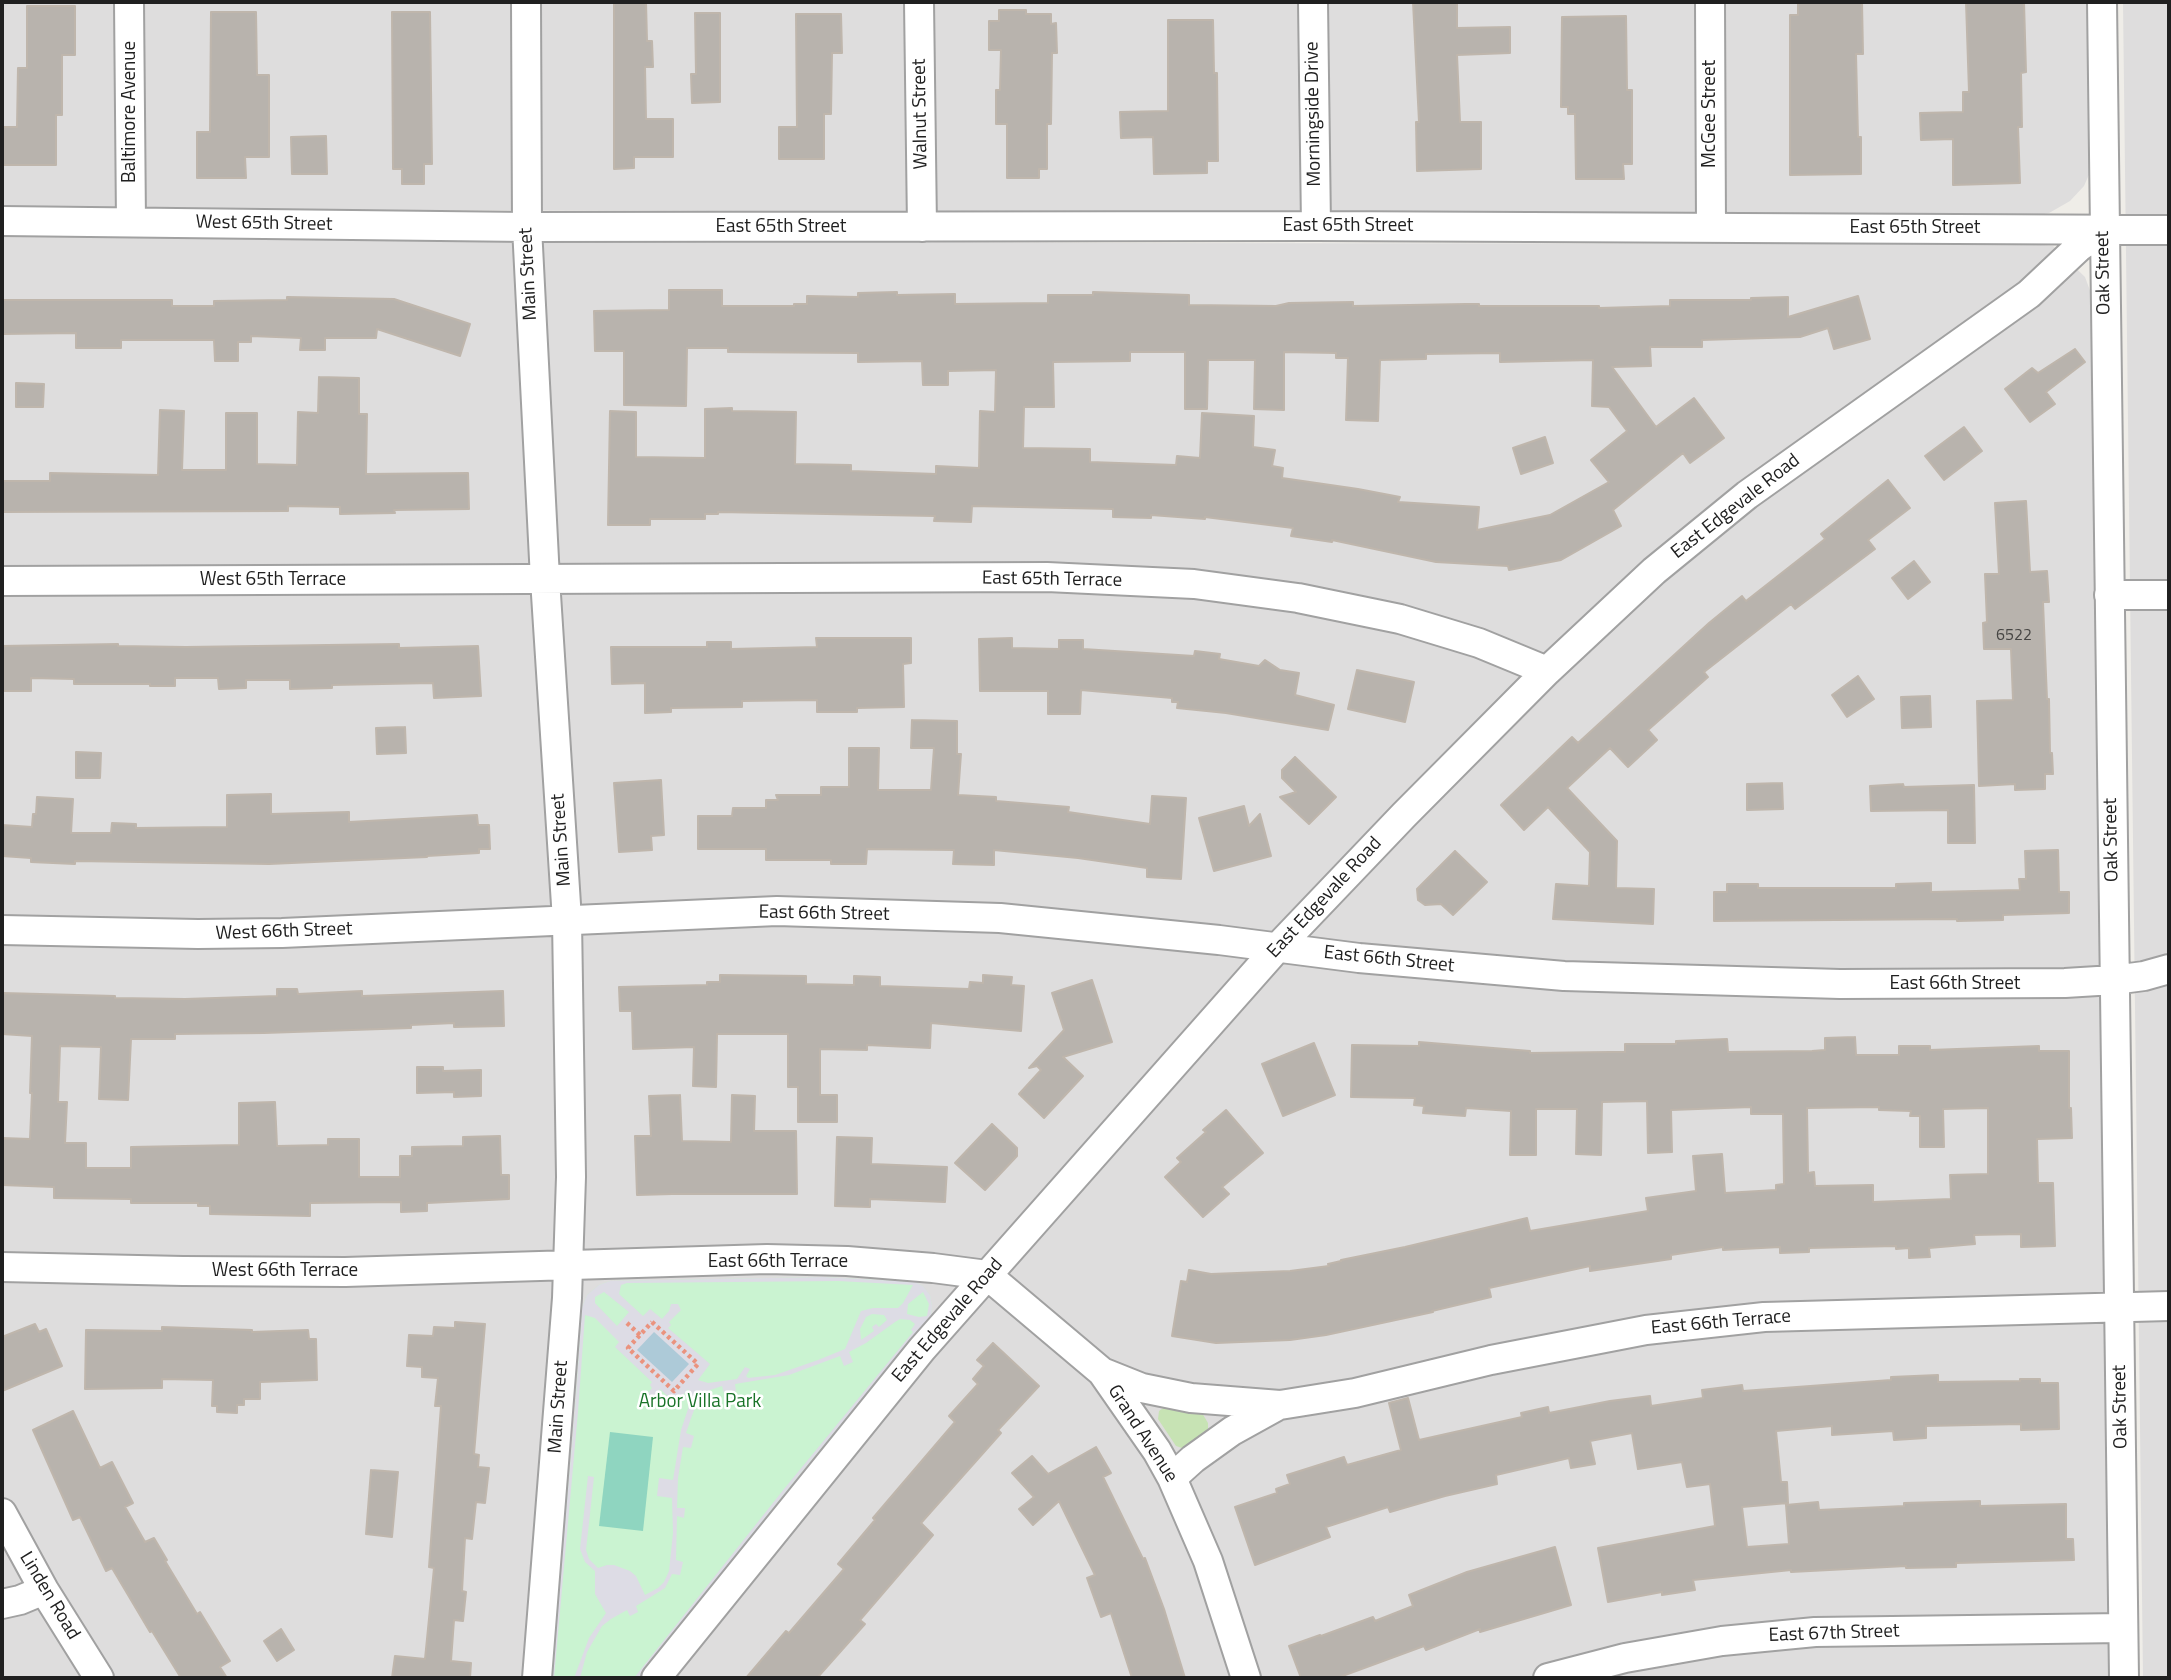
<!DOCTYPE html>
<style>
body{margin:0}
#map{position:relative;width:2171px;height:1680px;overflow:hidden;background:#efede8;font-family:"Titillium Web",sans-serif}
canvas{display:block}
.frame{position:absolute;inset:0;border:4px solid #202020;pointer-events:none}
</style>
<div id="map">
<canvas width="2171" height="1680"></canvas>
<div class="frame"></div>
</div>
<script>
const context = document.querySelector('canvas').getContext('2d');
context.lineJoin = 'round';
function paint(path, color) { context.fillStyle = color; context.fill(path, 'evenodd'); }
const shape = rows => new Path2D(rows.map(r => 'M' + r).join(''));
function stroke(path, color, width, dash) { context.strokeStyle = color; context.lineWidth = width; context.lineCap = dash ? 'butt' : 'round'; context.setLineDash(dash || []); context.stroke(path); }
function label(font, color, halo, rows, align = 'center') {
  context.font = font + ' "Titillium Web",sans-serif'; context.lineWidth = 5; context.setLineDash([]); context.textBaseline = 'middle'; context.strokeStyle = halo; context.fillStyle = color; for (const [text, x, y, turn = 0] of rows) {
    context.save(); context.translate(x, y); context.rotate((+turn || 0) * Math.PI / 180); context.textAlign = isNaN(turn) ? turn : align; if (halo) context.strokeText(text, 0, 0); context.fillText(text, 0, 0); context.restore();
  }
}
const residential = shape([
 [2,2,2092,2,2091,170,2084,186,2070,201,2049,213,2030,217,1471,213,2,209],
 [2123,2,2169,2,2169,1678,2143,1678],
 [102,236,1113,243,2031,244,2053,246,2085,277,2092,296,2111,1678,2,1678,2,237]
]);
const grass = shape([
 [1166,1406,1202,1413,1208,1423,1208,1431,1190,1446,1182,1448,1176,1446,1158,1419,1159,1411]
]);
const park = shape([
 [823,1277,915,1282,923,1286,930,1295,932,1306,931,1316,802,1471,638,1678,551,1678,575,1413,582,1308,587,1295,599,1285,610,1281]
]);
const pitch = shape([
 [610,1432,653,1437,643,1531,599,1526]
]);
const plaza = shape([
 [823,1277,915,1282,923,1286,930,1295,932,1306,931,1316,802,1471,638,1678,634,1678,784,1489,913,1332,911,1330,915,1324,910,1320,900,1319,895,1322,866,1343,849,1352,853,1362,844,1366,840,1356,789,1375,735,1384,736,1391,724,1393,722,1386,704,1392,697,1402,690,1421,686,1433,694,1436,691,1448,683,1447,678,1478,677,1508,685,1508,684,1518,677,1516,676,1560,683,1562,680,1575,672,1574,665,1588,636,1606,638,1612,630,1616,627,1610,611,1619,602,1626,587,1652,580,1678,574,1678,589,1638,606,1613,595,1594,595,1571,585,1562,580,1549,588,1476,594,1477,586,1550,589,1559,598,1568,607,1565,614,1565,630,1571,636,1576,645,1595,658,1588,664,1582,669,1571,673,1533,672,1498,657,1496,659,1478,673,1480,681,1430,692,1397,688,1389,676,1404,660,1389,649,1404,644,1405,641,1404,641,1397,647,1395,652,1388,650,1385,652,1382,615,1347,619,1342,595,1318,585,1315,578,1412,554,1678,551,1678,575,1413,582,1308,587,1295,599,1285,610,1281],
 [838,1281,913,1285,903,1303,898,1308,873,1308,861,1311,845,1349,818,1360,775,1375,748,1378,746,1376,750,1369,745,1367,737,1379,708,1383,698,1380,710,1364,668,1328,671,1325,669,1322,681,1310,678,1304,671,1304,669,1311,662,1319,650,1309,643,1316,619,1294,621,1285,627,1283],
 [604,1292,629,1312,617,1326,595,1303,595,1297],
 [923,1292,929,1304,927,1316,919,1317,907,1314,908,1304],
 [872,1314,884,1315,887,1320,879,1327,876,1324,872,1327,874,1331,861,1340,860,1329,866,1317]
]);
const water = shape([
 [654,1332,689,1364,672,1382,637,1350]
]);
const building = shape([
 [614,2,646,2,647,41,652,41,653,67,645,67,646,119,673,119,673,157,634,157,634,168,614,169,614,2],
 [1413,2,1457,2,1457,28,1510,27,1510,53,1457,55,1460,122,1481,122,1481,169,1417,171,1416,122,1419,122,1413,2],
 [1798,2,1862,2,1863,54,1856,54,1858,137,1861,137,1861,174,1790,175,1790,15,1798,15,1798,2],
 [1966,2,2024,2,2026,72,2021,73,2022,127,2018,127,2020,183,1953,185,1953,139,1921,140,1920,113,1963,112,1963,92,1969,92,1966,2],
 [27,6,75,6,75,55,62,55,62,115,56,115,56,165,2,165,2,127,17,127,18,68,27,68,27,6],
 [999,10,1026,10,1026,14,1051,14,1051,24,1056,23,1057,53,1052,53,1051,124,1047,124,1047,169,1039,169,1039,178,1007,178,1007,124,996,124,996,90,1000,90,1001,50,989,50,989,21,999,21,999,10],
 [211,12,256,12,257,75,269,75,269,157,245,157,246,178,197,178,197,132,210,132,211,12],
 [392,12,430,12,432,164,424,164,424,184,402,184,402,169,393,169,392,12],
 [695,13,720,13,720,102,692,103,691,74,696,74,695,13],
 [796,14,841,14,842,53,832,53,831,114,824,114,824,159,779,159,779,127,797,127,796,14],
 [1626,16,1627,90,1632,90,1632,164,1623,164,1624,179,1576,179,1575,114,1568,114,1568,107,1561,107,1562,17,1626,16],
 [1168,20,1213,20,1214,73,1217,73,1218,161,1207,161,1207,173,1154,174,1153,137,1121,138,1120,112,1168,111,1168,20],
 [326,136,327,174,292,174,291,137,326,136],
 [669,290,722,290,722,306,794,306,794,304,807,304,807,296,858,297,858,293,897,292,897,295,955,294,955,304,1048,303,1048,295,1093,295,1093,292,1189,295,1189,305,1276,306,1289,303,1353,302,1353,306,1466,304,1479,304,1479,306,1599,306,1599,308,1670,306,1670,300,1751,300,1751,298,1788,297,1788,317,1858,296,1870,339,1834,349,1828,328,1800,337,1702,340,1702,347,1650,347,1651,366,1612,367,1656,427,1694,398,1724,438,1690,463,1683,453,1613,510,1621,526,1561,560,1509,570,1508,566,1436,562,1332,540,1332,542,1291,536,1293,528,1205,517,1205,519,1151,515,1151,518,1113,517,1113,509,972,506,971,522,934,521,935,516,718,512,718,514,705,514,705,519,650,519,650,525,608,525,610,411,636,412,636,457,705,458,705,409,732,408,732,411,796,412,795,464,851,465,851,471,936,474,936,466,979,468,980,411,995,412,996,370,948,371,948,385,923,385,922,361,858,362,858,353,728,352,728,348,687,348,686,406,624,405,624,351,595,351,594,311,669,310,669,290],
 [1130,352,1185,352,1185,409,1207,409,1208,360,1255,360,1254,409,1284,410,1284,352,1336,353,1336,358,1348,358,1346,420,1378,421,1380,360,1426,359,1426,354,1500,353,1500,362,1593,360,1592,406,1609,407,1627,431,1591,460,1609,482,1550,515,1477,530,1479,507,1398,502,1400,497,1358,489,1282,478,1283,468,1272,466,1275,450,1253,447,1254,416,1202,413,1200,458,1177,456,1176,465,1090,462,1090,449,1023,448,1024,407,1054,407,1053,362,1130,361,1130,352],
 [287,297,394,299,470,324,460,356,377,329,376,338,325,338,325,350,300,350,301,338,251,336,251,342,238,342,238,361,215,361,214,340,121,340,121,348,76,348,76,333,3,334,2,300,172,300,172,306,214,306,214,301,287,300,287,297],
 [2075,349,2085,362,2046,392,2055,404,2030,422,2005,389,2032,368,2038,373,2075,349],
 [319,377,359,378,359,414,367,414,366,474,468,473,469,509,394,510,395,513,340,514,340,507,288,506,288,511,2,512,2,481,50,481,50,473,158,475,160,410,184,411,182,470,226,470,226,413,257,413,257,464,297,465,298,412,318,413,319,377],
 [16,383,44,384,43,407,16,407,16,383],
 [1964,427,1982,451,1944,480,1925,456,1964,427],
 [1545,437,1553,463,1521,474,1513,448,1545,437],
 [1888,480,1910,508,1868,540,1875,549,1795,609,1791,604,1704,672,1708,677,1648,730,1657,740,1628,767,1610,748,1567,788,1617,841,1616,888,1654,889,1653,924,1553,919,1556,884,1589,886,1590,852,1548,807,1524,830,1501,805,1572,737,1578,743,1709,623,1742,596,1746,601,1825,539,1821,534,1888,480],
 [2026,501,2030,572,2047,571,2049,602,2043,602,2047,699,2049,699,2050,753,2052,753,2053,774,2045,774,2045,789,2015,790,2015,784,1979,786,1977,701,2013,700,2011,649,1984,649,1983,623,1987,622,1985,574,1999,574,1995,503,2026,501],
 [1914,561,1930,582,1908,599,1892,578,1914,561],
 [816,638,911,638,911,663,903,664,904,707,857,708,857,712,817,712,817,700,742,701,742,707,671,708,671,712,645,713,645,683,612,684,611,647,707,647,707,642,731,642,731,649,817,647,816,638],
 [1012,638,1012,648,1059,649,1059,640,1083,640,1083,649,1194,656,1195,651,1220,654,1219,659,1259,666,1265,660,1280,670,1299,673,1295,695,1334,705,1328,730,1226,713,1177,708,1178,702,1172,702,1172,698,1081,690,1080,714,1048,714,1048,691,980,691,979,639,1012,638],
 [118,644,118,646,186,647,399,644,399,648,478,646,481,696,434,698,433,683,332,685,332,688,290,689,290,680,246,680,246,688,219,689,218,678,175,678,175,686,150,686,150,684,74,684,74,679,31,678,31,691,2,691,2,646,118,644],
 [1357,670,1414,682,1405,722,1348,709,1357,670],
 [1858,676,1874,699,1847,717,1832,695,1858,676],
 [1930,696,1931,727,1902,728,1901,697,1930,696],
 [912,720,957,721,957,754,961,754,958,795,996,797,996,801,1069,807,1068,812,1150,824,1152,796,1186,798,1181,879,1147,877,1147,868,1078,858,994,850,994,865,953,864,954,850,867,849,866,864,831,864,831,860,766,860,766,849,698,849,698,816,732,816,733,808,766,808,766,800,778,800,776,795,821,795,821,787,849,787,849,748,879,748,878,790,931,790,934,748,911,748,912,720],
 [405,727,406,753,377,754,376,728,405,727],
 [76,752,101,753,100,778,76,778,76,752],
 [1295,757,1336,797,1309,824,1280,797,1296,792,1282,778,1282,770,1295,757],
 [661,780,664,835,651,836,652,850,619,852,614,783,661,780],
 [1782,783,1783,809,1747,810,1747,784,1782,783],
 [1903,784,1904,787,1974,785,1975,843,1948,843,1948,810,1871,811,1870,786,1903,784],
 [271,794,271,814,349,812,349,822,477,815,478,825,489,825,490,849,479,849,479,853,427,856,427,857,269,864,75,861,75,864,31,862,31,858,2,856,2,825,32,827,33,814,36,814,37,797,73,799,71,833,111,833,112,823,136,824,136,828,227,827,227,795,271,794],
 [1244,806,1249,826,1260,814,1271,856,1214,871,1199,818,1244,806],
 [2058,850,2059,892,2069,892,2069,913,2003,915,2003,920,1957,921,1957,919,1714,921,1714,892,1727,892,1727,884,1758,884,1758,888,1896,888,1896,884,1931,883,1931,892,2020,890,2019,879,2026,879,2025,851,2058,850],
 [1455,851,1487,882,1453,915,1441,904,1425,905,1418,900,1417,889,1455,851],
 [720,975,806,976,806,984,854,985,854,976,880,977,880,986,969,989,970,982,983,983,983,975,1012,977,1011,985,1024,986,1021,1031,931,1023,930,1048,867,1045,867,1050,820,1049,820,1095,837,1095,837,1122,798,1122,798,1087,788,1087,788,1034,717,1034,716,1087,693,1086,694,1047,633,1049,632,1011,620,1011,619,987,707,985,707,982,720,982,720,975],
 [1092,980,1112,1042,1063,1057,1083,1076,1044,1118,1019,1094,1041,1070,1037,1066,1029,1068,1064,1030,1052,993,1092,980],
 [277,989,297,989,298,994,362,991,362,996,503,991,504,1026,454,1027,454,1023,411,1025,411,1028,264,1033,175,1034,175,1039,131,1039,128,1100,99,1099,101,1047,60,1046,58,1102,67,1102,65,1143,86,1143,86,1168,131,1168,131,1147,239,1145,239,1103,275,1102,277,1146,328,1145,328,1139,359,1139,359,1177,400,1177,400,1156,412,1156,412,1147,463,1146,463,1137,500,1136,501,1175,509,1175,509,1199,427,1203,427,1211,401,1212,401,1202,310,1203,310,1216,210,1214,210,1206,198,1206,198,1203,131,1203,131,1199,54,1198,54,1187,2,1185,2,1138,30,1139,32,1093,30,1093,32,1036,2,1034,3,993,115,996,115,998,185,999,277,996,277,989],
 [1855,1037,1856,1055,1899,1055,1899,1046,1930,1046,1930,1050,2039,1046,2039,1051,2069,1051,2069,1108,2071,1108,2072,1138,2037,1139,2038,1183,2053,1183,2055,1246,2021,1247,2021,1234,1974,1235,1975,1244,1929,1248,1930,1257,1909,1258,1909,1248,1896,1249,1896,1246,1809,1248,1809,1252,1780,1253,1780,1247,1723,1250,1723,1247,1671,1255,1671,1259,1590,1271,1590,1266,1489,1288,1491,1297,1432,1311,1433,1312,1326,1335,1290,1340,1216,1343,1172,1336,1181,1281,1187,1282,1189,1270,1211,1274,1290,1271,1329,1266,1328,1264,1341,1261,1341,1260,1405,1247,1527,1218,1530,1231,1648,1211,1646,1198,1696,1191,1693,1156,1722,1154,1725,1193,1776,1190,1776,1185,1784,1184,1783,1114,1751,1114,1751,1107,1671,1110,1672,1152,1648,1153,1647,1101,1602,1102,1601,1155,1576,1154,1577,1109,1536,1109,1536,1155,1510,1155,1511,1111,1466,1108,1465,1116,1423,1113,1424,1106,1414,1105,1415,1098,1351,1097,1352,1045,1419,1046,1419,1042,1530,1051,1530,1053,1610,1052,1625,1052,1625,1044,1676,1044,1676,1041,1727,1039,1728,1052,1812,1051,1825,1050,1825,1038,1855,1037],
 [1879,1107,1879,1110,1911,1111,1910,1116,1920,1116,1920,1147,1944,1147,1943,1109,1988,1108,1988,1174,1950,1175,1951,1199,1873,1202,1873,1185,1815,1186,1814,1172,1808,1173,1807,1108,1879,1107],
 [1314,1043,1335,1095,1283,1116,1262,1064,1314,1043],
 [417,1067,443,1067,443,1071,481,1070,481,1096,454,1097,454,1092,417,1093,417,1067],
 [680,1095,682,1141,731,1142,732,1095,755,1096,754,1131,796,1131,797,1194,672,1194,637,1195,635,1136,651,1136,649,1096,680,1095],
 [1226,1110,1263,1153,1222,1187,1229,1194,1203,1217,1165,1177,1181,1162,1177,1158,1206,1132,1203,1130,1226,1110],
 [992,1124,1017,1148,1017,1156,985,1190,955,1163,992,1124],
 [837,1137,872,1138,871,1164,947,1167,945,1202,870,1199,870,1207,835,1206,837,1137],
 [455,1322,485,1324,474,1454,479,1455,478,1467,489,1468,485,1503,476,1502,472,1539,465,1538,462,1591,466,1592,463,1621,454,1620,451,1661,471,1663,470,1678,392,1678,395,1656,425,1659,434,1568,429,1567,441,1406,435,1406,438,1378,422,1377,422,1367,407,1366,409,1335,433,1336,434,1327,455,1328,455,1322],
 [35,1324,39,1332,46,1329,62,1366,2,1391,2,1337,35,1324],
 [162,1327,252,1330,252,1332,308,1330,309,1339,316,1339,317,1380,260,1382,260,1399,244,1399,244,1405,237,1405,237,1413,217,1412,217,1406,212,1406,213,1380,162,1379,162,1388,85,1389,86,1330,162,1331,162,1327],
 [993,1343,1039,1386,998,1430,1001,1433,921,1523,933,1535,860,1620,865,1624,817,1678,746,1678,786,1631,789,1633,844,1569,838,1564,875,1520,873,1518,955,1422,949,1416,978,1384,973,1379,984,1366,977,1360,993,1343],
 [1938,1375,1938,1382,2020,1381,2020,1379,2040,1379,2040,1383,2058,1383,2059,1429,2021,1430,2021,1424,1926,1426,1926,1438,1894,1440,1893,1431,1832,1435,1832,1426,1776,1431,1781,1482,1787,1482,1788,1503,1742,1507,1747,1547,1789,1544,1786,1505,1818,1502,1819,1510,1904,1506,1904,1503,1980,1501,1980,1506,2066,1504,2066,1539,2073,1539,2074,1560,1956,1563,1956,1567,1906,1568,1906,1566,1791,1572,1791,1570,1693,1580,1695,1590,1662,1595,1662,1592,1608,1602,1598,1548,1715,1526,1710,1484,1687,1487,1682,1462,1638,1469,1632,1433,1590,1441,1595,1464,1571,1468,1569,1458,1496,1475,1497,1484,1445,1496,1390,1512,1388,1507,1326,1527,1330,1537,1255,1565,1235,1507,1277,1493,1276,1489,1290,1484,1287,1475,1344,1457,1347,1465,1401,1450,1389,1403,1408,1398,1419,1440,1522,1417,1521,1413,1548,1407,1549,1413,1610,1401,1650,1396,1651,1406,1703,1398,1702,1390,1742,1385,1743,1391,1891,1380,1891,1377,1938,1375],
 [73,1411,100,1468,112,1462,133,1503,125,1507,145,1542,154,1538,167,1560,165,1561,197,1614,200,1612,230,1661,220,1667,227,1678,181,1678,152,1631,150,1632,112,1568,106,1571,80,1517,73,1520,33,1430,73,1411],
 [1096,1447,1111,1473,1103,1477,1143,1559,1145,1558,1164,1609,1185,1678,1132,1678,1111,1613,1101,1617,1087,1578,1095,1575,1059,1501,1033,1525,1019,1509,1034,1497,1012,1473,1032,1456,1048,1474,1096,1447],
 [371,1470,398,1472,392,1537,366,1534,371,1470],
 [1555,1547,1571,1605,1480,1632,1480,1629,1426,1650,1424,1646,1337,1678,1301,1678,1289,1646,1320,1635,1321,1636,1373,1617,1375,1621,1413,1606,1409,1595,1467,1572,1555,1547],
 [281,1629,294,1650,277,1661,264,1641,281,1629]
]);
const path = shape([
 [652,1322,698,1364,674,1391,628,1348,652,1322],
 [627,1323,640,1335]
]);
const minor = shape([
 [129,2,131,222],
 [526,2,527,227,545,579,567,920,571,1177,567,1298,537,1678],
 [919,2,922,227],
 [1313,2,1316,226],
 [1710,2,1711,227],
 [2102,2,2124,1678],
 [2,221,527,227,1316,226,2169,230],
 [2,581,1047,577,1194,584,1298,598,1400,619,1479,643,1547,671],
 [2109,595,2169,595],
 [2,930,198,934,282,933,777,911,1000,918,1219,940,1359,958,1564,976,1840,984,2065,983,2114,980,2144,976,2169,969],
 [2,1267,183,1271,345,1272,767,1259,847,1261,933,1268,987,1275,1102,1372,1157,1451,1172,1478,1208,1561,1246,1678],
 [1102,1372,1142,1388,1191,1398,1280,1405,1355,1393,1491,1360,1646,1330,1764,1317,2169,1306],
 [1172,1478,1193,1459,1232,1431,1279,1405],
 [2,1513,44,1590,99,1678],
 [2,1604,20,1600,44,1590],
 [656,1678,922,1349,999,1262,1277,948,1404,815,1547,671,1654,571,1747,495,2029,294,2079,247,2103,230],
 [1548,1678,1625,1658,1722,1641,1815,1632,2123,1628]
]);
const numberNames = [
 ["6522",2014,636]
];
const streetNames = [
 ["Baltimore Avenue",130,112,-90],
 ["Walnut Street",921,114,-91],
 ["Morningside Drive",1314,114,-91],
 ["McGee Street",1710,114,-90],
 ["West 65th Street",264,224,1],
 ["East 65th Street",1348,226],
 ["East 65th Street",781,227],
 ["East 65th Street",1915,228],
 ["Oak Street",2104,273,-91],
 ["Main Street",529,274,-93],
 ["East Edgevale Road",1736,507,-38],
 ["West 65th Terrace",273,580],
 ["East 65th Terrace",1052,580,1],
 ["Main Street",562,840,-94],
 ["Oak Street",2112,840,-91],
 ["East Edgevale Road",1325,898,-47],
 ["East 66th Street",824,914,1],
 ["West 66th Street",284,932,-2],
 ["East 66th Street",1389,960,6],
 ["East 66th Street",1955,984],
 ["East 66th Terrace",778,1262],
 ["West 66th Terrace",285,1271],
 ["East Edgevale Road",948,1321,-49],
 ["East 66th Terrace",1721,1323,-5],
 ["Main Street",559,1407,-86],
 ["Oak Street",2121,1407,-91],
 ["Grand Avenue",1142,1434,57],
 ["Linden Road",49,1596,59],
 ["East 67th Street",1834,1634,-2]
];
const parkNames = [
 ["Arbor Villa Park",700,1402]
];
paint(residential, '#dedddd');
paint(grass, '#c7e3b4');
paint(park, '#caf3d1');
paint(pitch, '#8fd5c0');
paint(plaza, '#dddce5');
paint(water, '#adcad8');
paint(building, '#b8b3ad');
stroke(building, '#bfb6ac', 2);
stroke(minor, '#a1a1a1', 32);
stroke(path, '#ea937e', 4.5, [3.5, 3.5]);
stroke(minor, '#fff', 28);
label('16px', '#464543', null, numberNames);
label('19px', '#202020', '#fff', streetNames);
label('19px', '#197328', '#fff', parkNames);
</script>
